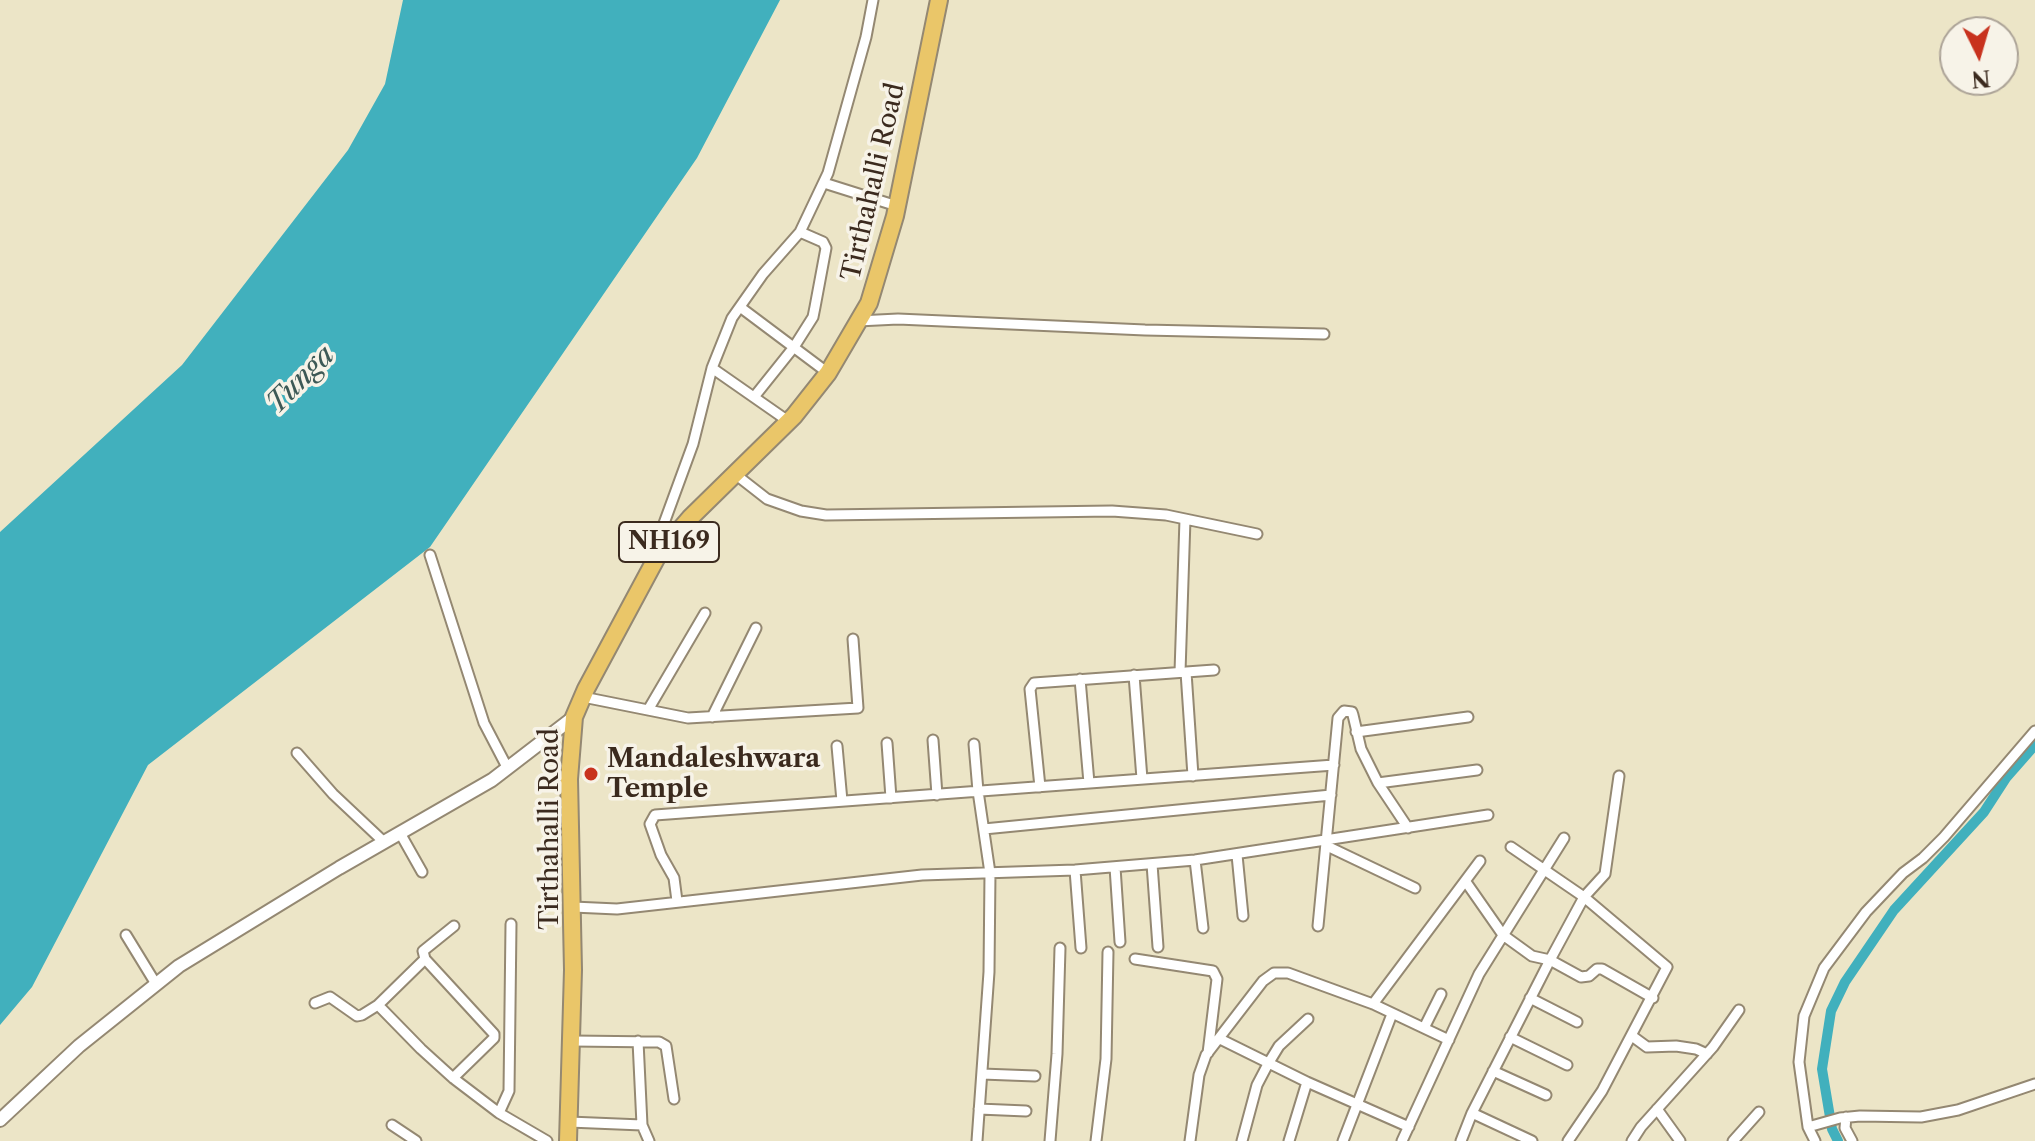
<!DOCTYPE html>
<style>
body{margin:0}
#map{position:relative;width:2035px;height:1141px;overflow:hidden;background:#ece5c7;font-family:"Libre Caslon Text",serif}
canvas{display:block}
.north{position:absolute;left:1939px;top:16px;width:80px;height:80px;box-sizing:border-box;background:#f7f3e8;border:2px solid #aca397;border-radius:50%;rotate:175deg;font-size:22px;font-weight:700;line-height:32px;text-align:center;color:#3b2a1e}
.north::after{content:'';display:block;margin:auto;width:28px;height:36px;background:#c8321e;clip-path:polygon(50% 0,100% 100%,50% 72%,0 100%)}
</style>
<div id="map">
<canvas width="2035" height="1141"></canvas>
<div class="north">N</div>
</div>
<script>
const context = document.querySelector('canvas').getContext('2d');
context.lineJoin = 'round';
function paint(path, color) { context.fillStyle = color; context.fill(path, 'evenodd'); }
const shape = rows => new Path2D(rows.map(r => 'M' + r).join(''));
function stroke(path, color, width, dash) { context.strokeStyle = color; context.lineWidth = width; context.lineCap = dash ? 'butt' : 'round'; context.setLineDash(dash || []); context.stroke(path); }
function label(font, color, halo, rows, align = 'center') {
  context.font = font + ' "Libre Caslon Text",serif'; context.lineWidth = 7; context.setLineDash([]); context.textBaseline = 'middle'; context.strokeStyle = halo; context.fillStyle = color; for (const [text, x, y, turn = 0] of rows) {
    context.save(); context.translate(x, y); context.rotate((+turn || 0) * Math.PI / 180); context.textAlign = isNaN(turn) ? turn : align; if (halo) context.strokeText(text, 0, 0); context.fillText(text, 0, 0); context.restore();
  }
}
const water = shape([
 [403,0,780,0,697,158,430,547,148,765,32,987,0,1025,0,532,182,365,348,150,385,84]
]);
const canal = shape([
 [1838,1141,1832,1129,1822,1069,1831,1011,1845,982,1894,910,1984,812,2006,778,2035,745]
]);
const minor = shape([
 [824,183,897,206],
 [740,307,828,373],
 [858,321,898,319,1145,330,1324,334],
 [712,368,788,421],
 [754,397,794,347,813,317,815,307,826,248,823,242,800,232],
 [735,474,767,499,801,511,826,515,1112,511,1166,515,1257,534],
 [659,549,663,526,693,444,712,368,732,318,763,274,800,232,828,173,866,37,873,0],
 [430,555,484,723,508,769],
 [1180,672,1185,519],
 [1186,672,1193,776],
 [1134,675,1142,779],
 [1080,679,1089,783],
 [583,697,688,718,858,708,853,639],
 [648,710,705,613],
 [712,717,756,628],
 [1356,732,1468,717],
 [933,740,937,795],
 [887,743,891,798],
 [974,744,978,791,990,873,989,972,977,1141],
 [837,746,842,801],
 [297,753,333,794,384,842],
 [1378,783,1477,770],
 [1040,787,1030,689,1034,683,1214,670],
 [984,829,1331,795],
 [400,833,422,872],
 [1327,846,1415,888],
 [1511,847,1584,897,1667,967,1602,1091,1568,1141],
 [1237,855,1243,916],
 [1195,860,1203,928],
 [1152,864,1158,947],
 [1115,867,1120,942],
 [1075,870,1081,948],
 [1466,882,1503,935,1532,956,1550,960,1581,977,1589,976,1597,969,1602,969,1653,998],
 [677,901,674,878,661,855,650,824,655,815,1334,765],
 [573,907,617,909,922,875,1075,870,1195,860,1488,815],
 [1318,926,1338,718,1344,711,1352,712,1353,715,1361,749,1378,783,1408,828],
 [126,935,156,984],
 [425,959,494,1034,494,1038,453,1078],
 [1135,959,1213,971,1217,979,1208,1053],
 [1530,998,1577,1022],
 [315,1003,330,997,357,1016,362,1015,378,1005,425,959,423,951,454,926],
 [1373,1004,1480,861],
 [378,1005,421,1049,453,1078,499,1113,547,1141],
 [1424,1028,1441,994],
 [1632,1036,1647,1047,1676,1046,1696,1049,1707,1054],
 [1510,1037,1567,1065],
 [1220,1039,1307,1082,1409,1127],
 [572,1041,659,1042,666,1046,674,1099],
 [638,1041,642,1125,649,1141],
 [1493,1071,1546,1095],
 [982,1074,1035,1076],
 [979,1109,1026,1111],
 [1657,1109,1680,1141],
 [499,1113,509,1091,511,924],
 [1472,1113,1532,1141],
 [1846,1117,1845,1128,1852,1141],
 [569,1122,642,1125],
 [392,1125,416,1141],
 [1808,1127,1840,1118,1860,1116,1921,1117,1958,1110,2035,1084],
 [1050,1141,1057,1054,1060,948],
 [1096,1141,1106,1059,1108,952],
 [1190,1141,1199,1075,1206,1055,1263,981,1274,973,1288,973,1373,1004,1449,1040],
 [1242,1141,1257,1085,1268,1064,1279,1046,1308,1019],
 [1289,1141,1307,1082],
 [1343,1141,1392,1014],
 [1402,1141,1479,974,1564,838],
 [1461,1141,1472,1113,1550,960,1584,897,1605,874,1619,776],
 [1632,1141,1641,1127,1713,1047,1739,1010],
 [1733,1141,1759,1112],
 [1815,1141,1808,1127,1799,1062,1804,1016,1824,968,1866,912,1903,873,1923,858,1944,837,2035,731]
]);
const tertiary = shape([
 [0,1120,79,1046,179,966,339,868,492,780,574,717]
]);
const trunk = shape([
 [568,1141,573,970,569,779,574,717,586,689,658,555,690,518,794,416,828,373,869,303,895,216,939,0]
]);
const markers = [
 [591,774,8,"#c8321e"]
];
const shields = [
 [669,542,100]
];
const shieldNames = [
 ["NH169",669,542]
];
const streetNames = [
 ["Tirthahalli Road",874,182,-77],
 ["Tirthahalli Road",550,829,-90]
];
const poiNames = [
 ["Mandaleshwara",607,759],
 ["Temple",607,789]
];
const waterNames = [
 ["Tunga",301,380,-45]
];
paint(water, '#41b0bd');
stroke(canal, '#41b0bd', 10);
stroke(minor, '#948872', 13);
stroke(tertiary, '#948872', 16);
stroke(trunk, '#948872', 20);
stroke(minor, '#fff', 9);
stroke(tertiary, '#fff', 12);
stroke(trunk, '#eac669', 16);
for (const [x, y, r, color] of markers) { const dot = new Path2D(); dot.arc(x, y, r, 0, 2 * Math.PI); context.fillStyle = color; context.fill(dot); stroke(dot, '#f7f3e8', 3); }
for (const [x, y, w] of shields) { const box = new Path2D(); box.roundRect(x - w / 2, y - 20, w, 40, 6); context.fillStyle = '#f7f3e8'; context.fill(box); stroke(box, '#3b2a1e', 2); }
label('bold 24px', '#3b2a1e', null, shieldNames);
label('26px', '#3b2a1e', '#f7f3e8', streetNames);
label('bold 26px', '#3b2a1e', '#f7f3e8', poiNames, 'left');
label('italic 28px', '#3d5956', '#f7f3e8', waterNames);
</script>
